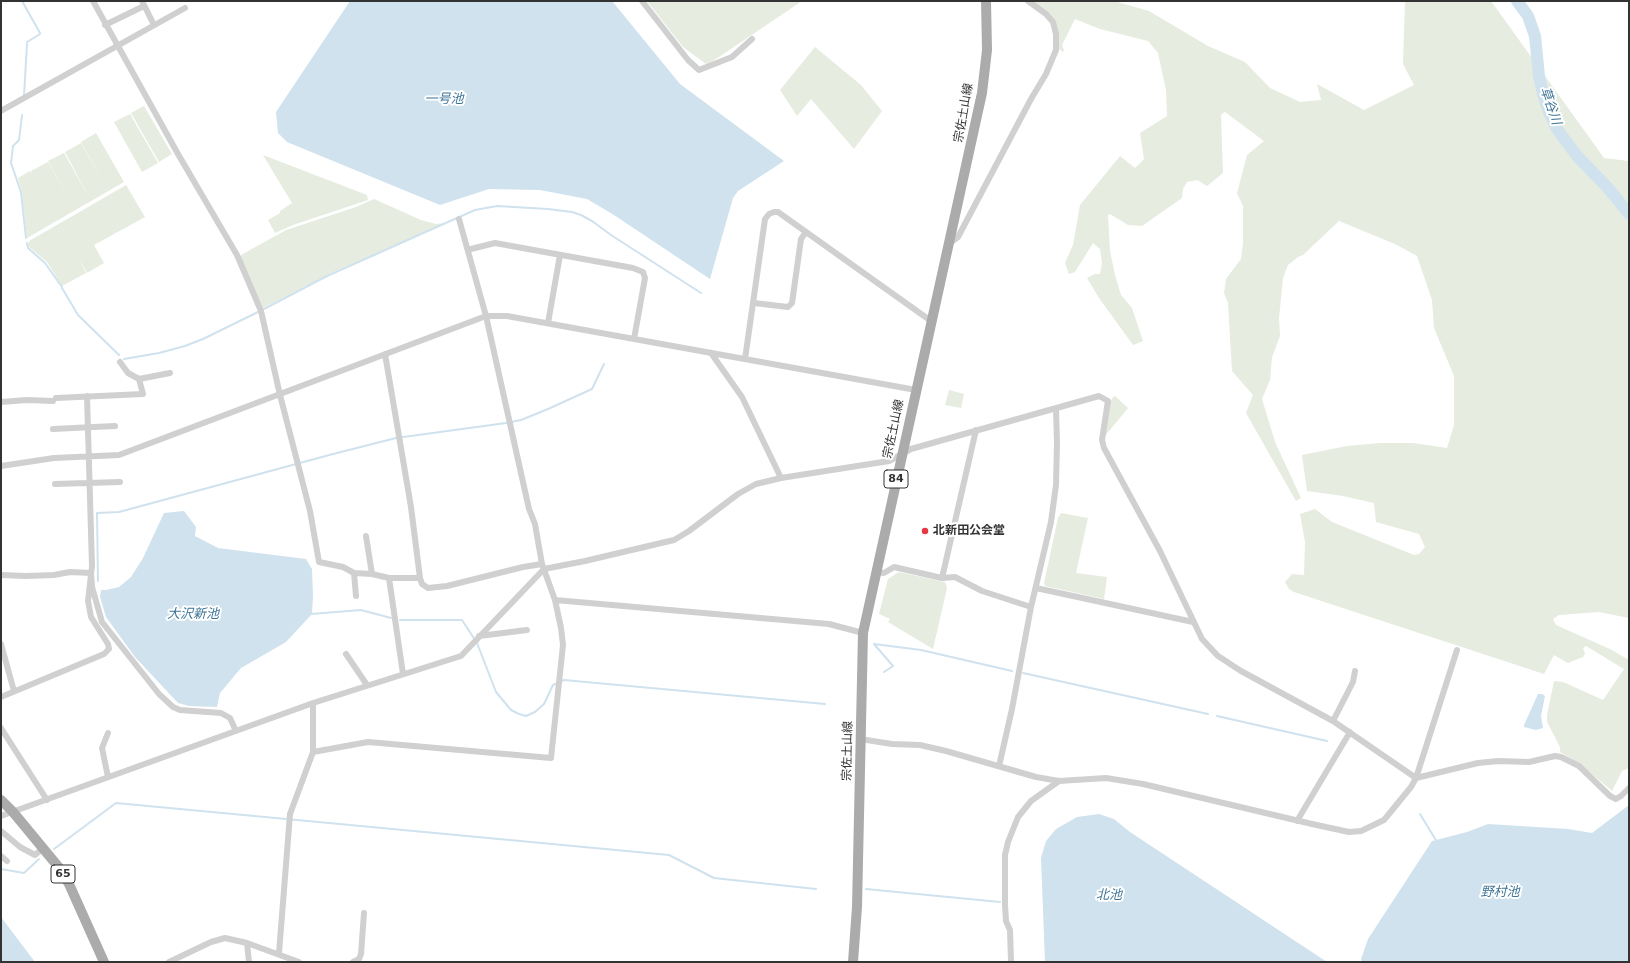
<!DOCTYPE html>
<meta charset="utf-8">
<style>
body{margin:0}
#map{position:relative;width:1630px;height:963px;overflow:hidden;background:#fff;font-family:"DejaVu Sans",sans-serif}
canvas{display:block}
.frame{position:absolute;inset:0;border:2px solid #333;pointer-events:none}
</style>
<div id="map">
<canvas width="1630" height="963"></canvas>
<div class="frame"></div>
</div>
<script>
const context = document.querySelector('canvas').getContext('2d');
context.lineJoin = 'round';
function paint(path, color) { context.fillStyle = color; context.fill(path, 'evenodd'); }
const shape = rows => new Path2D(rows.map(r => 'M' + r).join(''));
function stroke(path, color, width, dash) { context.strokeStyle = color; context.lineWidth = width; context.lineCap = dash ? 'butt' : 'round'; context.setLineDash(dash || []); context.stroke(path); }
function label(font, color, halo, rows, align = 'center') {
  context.font = font + ' "DejaVu Sans","Noto Sans JP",sans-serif'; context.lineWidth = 4; context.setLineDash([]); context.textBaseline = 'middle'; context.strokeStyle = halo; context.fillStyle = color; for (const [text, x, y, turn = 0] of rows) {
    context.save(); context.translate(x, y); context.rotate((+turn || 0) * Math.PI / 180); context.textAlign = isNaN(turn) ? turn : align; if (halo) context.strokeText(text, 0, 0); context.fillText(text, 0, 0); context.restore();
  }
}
const green = shape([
 [647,1,802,1,713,61,706,64,683,47],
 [1031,1,1114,1,1149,11,1208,46,1245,62,1270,88,1300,102,1321,100,1317,84,1364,110,1414,85,1403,64,1405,1,1491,1,1604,158,1629,161,1629,618,1599,612,1559,615,1553,619,1556,625,1612,650,1629,660,1629,768,1622,771,1612,791,1579,763,1560,752,1560,747,1547,722,1547,715,1554,681,1563,682,1603,700,1624,669,1586,646,1583,648,1585,654,1583,657,1568,663,1554,655,1544,674,1294,592,1289,589,1285,582,1292,574,1304,575,1305,542,1300,514,1315,509,1332,522,1414,555,1419,554,1425,547,1419,534,1376,522,1374,503,1343,496,1307,491,1302,455,1347,446,1380,443,1413,443,1447,448,1454,425,1454,376,1434,328,1432,300,1417,256,1395,244,1339,221,1303,255,1298,257,1288,265,1283,278,1279,318,1280,336,1272,357,1270,380,1262,399,1275,442,1301,498,1296,501,1246,413,1253,395,1232,371,1228,303,1224,293,1226,279,1241,259,1243,243,1243,206,1237,193,1247,155,1264,141,1225,112,1223,113,1221,115,1223,173,1207,186,1197,180,1187,182,1183,189,1182,198,1142,226,1128,225,1110,214,1108,215,1110,251,1115,275,1121,295,1132,308,1143,341,1133,345,1099,298,1087,278,1095,274,1100,274,1102,263,1100,249,1093,243,1075,272,1069,274,1065,263,1073,245,1080,205,1120,156,1135,168,1144,159,1140,133,1167,116,1166,90,1158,53,1148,41,1100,29,1075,19,1062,45,1064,50,1063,52,1058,48,1051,15],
 [815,47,861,85,882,111,854,149,811,99,797,116,780,90],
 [144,106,172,154,159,162,131,113],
 [130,114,158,163,142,172,114,122],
 [96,133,124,182,27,238,22,192,18,178,30,171,32,174,31,171,48,162,72,205,48,161,64,153,90,199,65,152,81,143,107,189,81,142],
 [263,155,367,195,368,200,293,225,275,233,268,220,280,213,280,211,292,203],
 [126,185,145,217,94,245,104,263,87,273,79,259,86,273,62,286,47,262,28,246,29,241,76,214,83,226,76,214],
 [374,199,421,220,436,224,446,223,331,273,263,308,240,258,241,255,286,230,356,207],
 [949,390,964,394,961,408,945,405],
 [1115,396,1128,408,1105,436,1110,403,1113,397],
 [1061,513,1088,518,1076,573,1107,577,1104,599,1045,586,1044,583,1058,518],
 [899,572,945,582,947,588,933,649,888,622,890,619,879,614,888,579]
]);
const water = shape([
 [350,1,612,1,680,84,784,161,738,191,733,198,710,279,614,215,587,199,540,190,489,189,440,205,287,142,278,133,276,112],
 [184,511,196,527,195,536,218,548,306,559,312,569,313,596,312,614,286,642,241,668,220,693,217,707,189,706,178,703,135,657,106,617,100,597,101,590,106,590,119,587,131,577,143,558,164,513],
 [1538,694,1542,694,1545,696,1541,716,1543,728,1536,730,1524,727,1524,725],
 [1629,805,1629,962,1362,962,1361,959,1368,939,1432,841,1467,832,1488,824,1568,829,1592,833],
 [1099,814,1114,819,1130,832,1327,962,1045,962,1041,858,1046,841,1056,829,1077,817],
 [1,917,35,962,1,962]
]);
const stream = shape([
 [22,1,40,33,40,34,27,42],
 [24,96,27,44],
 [22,115,19,140,13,146,11,163,21,192,26,238],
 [27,243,28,248,45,263,62,287],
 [62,288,78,315,119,355],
 [264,309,327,276,457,218,475,210,497,206,548,209,572,212,581,215,592,221,611,235,701,293],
 [124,359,159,353,185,346,203,339,258,312],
 [98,581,97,513,119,512,333,454,396,438,506,423,521,420,548,409,592,389,604,364],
 [311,614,361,610,391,618],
 [400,620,462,620,477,643,496,692,511,710,519,714,526,716,535,712,544,704,553,685,564,680,825,704],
 [884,672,893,666,874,644,921,650,1012,671],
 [1023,673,1208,714],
 [1217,716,1327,741],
 [1420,814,1437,842],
 [54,849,116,803,669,855,714,878,816,889],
 [1,869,24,873,39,859],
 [866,889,1000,902]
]);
const river = shape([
 [1517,1,1528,16,1535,36,1539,76,1543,94,1549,112,1557,129,1577,156,1608,188,1629,214]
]);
const street = shape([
 [93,1,178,154,237,255,261,311,280,395,310,511,319,562,343,567,354,573,372,574,389,578,420,578],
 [142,1,154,25],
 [642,1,688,60,699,70,732,57,752,39],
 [105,25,144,6],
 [1,111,185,8],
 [950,243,958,237,1031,99,1046,74,1056,50,1056,34,1053,22,1046,14,1028,1],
 [471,249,495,243,633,268,643,272,645,278,634,339],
 [754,303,788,307,792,303,801,239,806,232],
 [548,323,560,255],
 [711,353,742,397,781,478],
 [385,354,411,507,420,578,422,584,428,588,447,586,523,567,542,564],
 [745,359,765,219,769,214,774,212,778,212,931,321],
 [139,379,170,373],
 [56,398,143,394,139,379,128,373,120,362],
 [1,402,27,400,53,401],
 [53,429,115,426],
 [1,466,54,458,119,455,486,316,507,316,916,390],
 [55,484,120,482],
 [366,536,372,574],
 [876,572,884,573,894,567,942,578,955,577,982,591,1031,607],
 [354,573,356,596],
 [1,575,26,576,54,575,70,572,91,573,92,587,102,622,159,694,173,707,180,710,221,713,230,718,236,731],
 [389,578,403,674],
 [942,578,976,430],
 [1036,588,1193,622],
 [555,600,829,624,863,633],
 [479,636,527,630],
 [1,644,14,691],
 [346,654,367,685],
 [1,697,104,654,109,649,108,644,91,617,88,601,92,566,87,396],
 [1333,721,1353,682,1355,671],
 [1,728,47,800],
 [108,733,102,748,108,777],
 [860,739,892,744,920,745,946,751,1036,777,1059,781,1106,778,1143,784,1312,824,1349,832,1361,831,1384,820,1411,787,1416,778,1457,650],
 [313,752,313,703],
 [999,766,1012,709,1031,607,1051,522,1056,485,1057,443,1056,409],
 [1416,778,1478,763,1498,761,1529,762,1555,756,1561,757,1579,766,1610,796,1616,799,1621,796,1629,788],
 [1,816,313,703,461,656,544,569,585,561,674,540,689,531,738,494,756,484,781,478,889,461,911,449,1099,396,1108,401,1102,440,1104,448,1160,551,1202,639,1218,656,1241,671,1333,721,1416,778],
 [1297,821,1350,732],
 [1,831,20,847,35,855,43,848],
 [1,856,7,861],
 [247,943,249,962],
 [279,953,290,814,313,752,368,742,551,758,563,645,561,628,555,600,542,564,535,524,529,509,486,316,459,219],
 [169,962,211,942,225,938,247,943,299,962],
 [353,962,359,959,361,954,364,913],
 [1011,962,1010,930,1006,921,1005,905,1005,855,1008,842,1018,817,1031,801,1059,781]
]);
const primary = shape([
 [1,800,13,812,61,870,69,884,104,962],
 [853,962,857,907,863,633,982,93,987,50,986,1]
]);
const markers = [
 [925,531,4,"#e63946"]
];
const shields = [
 [896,479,24],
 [63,874,24]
];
const shieldNames = [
 ["84",896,479],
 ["65",63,874]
];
const streetNames = [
 ["宗佐土山線",964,113,-80],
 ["宗佐土山線",894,429,-78],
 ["宗佐土山線",848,751,-89]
];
const poiNames = [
 ["北新田公会堂",933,531]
];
const waterNames = [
 ["一号池",444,100],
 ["草谷川",1550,106,71],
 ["大沢新池",193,615],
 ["野村池",1500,893],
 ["北池",1109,896]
];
paint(green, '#e6ecdf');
paint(water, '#cfe2ee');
stroke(stream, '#cfe2ee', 2);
stroke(river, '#cfe2ee', 12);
stroke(street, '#d0d0d0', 6);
stroke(primary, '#ababab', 10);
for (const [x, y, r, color] of markers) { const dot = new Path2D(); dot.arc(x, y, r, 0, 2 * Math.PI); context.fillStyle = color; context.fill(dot); stroke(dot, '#fff', 1.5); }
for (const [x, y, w] of shields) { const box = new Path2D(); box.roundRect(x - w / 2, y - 9, w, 18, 3); context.fillStyle = '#fff'; context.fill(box); stroke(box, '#333', 1); }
label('bold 11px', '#333', null, shieldNames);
label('12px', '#333', '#fff', streetNames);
label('bold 12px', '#333', '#fff', poiNames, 'left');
label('italic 13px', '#3f7597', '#fff', waterNames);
</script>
